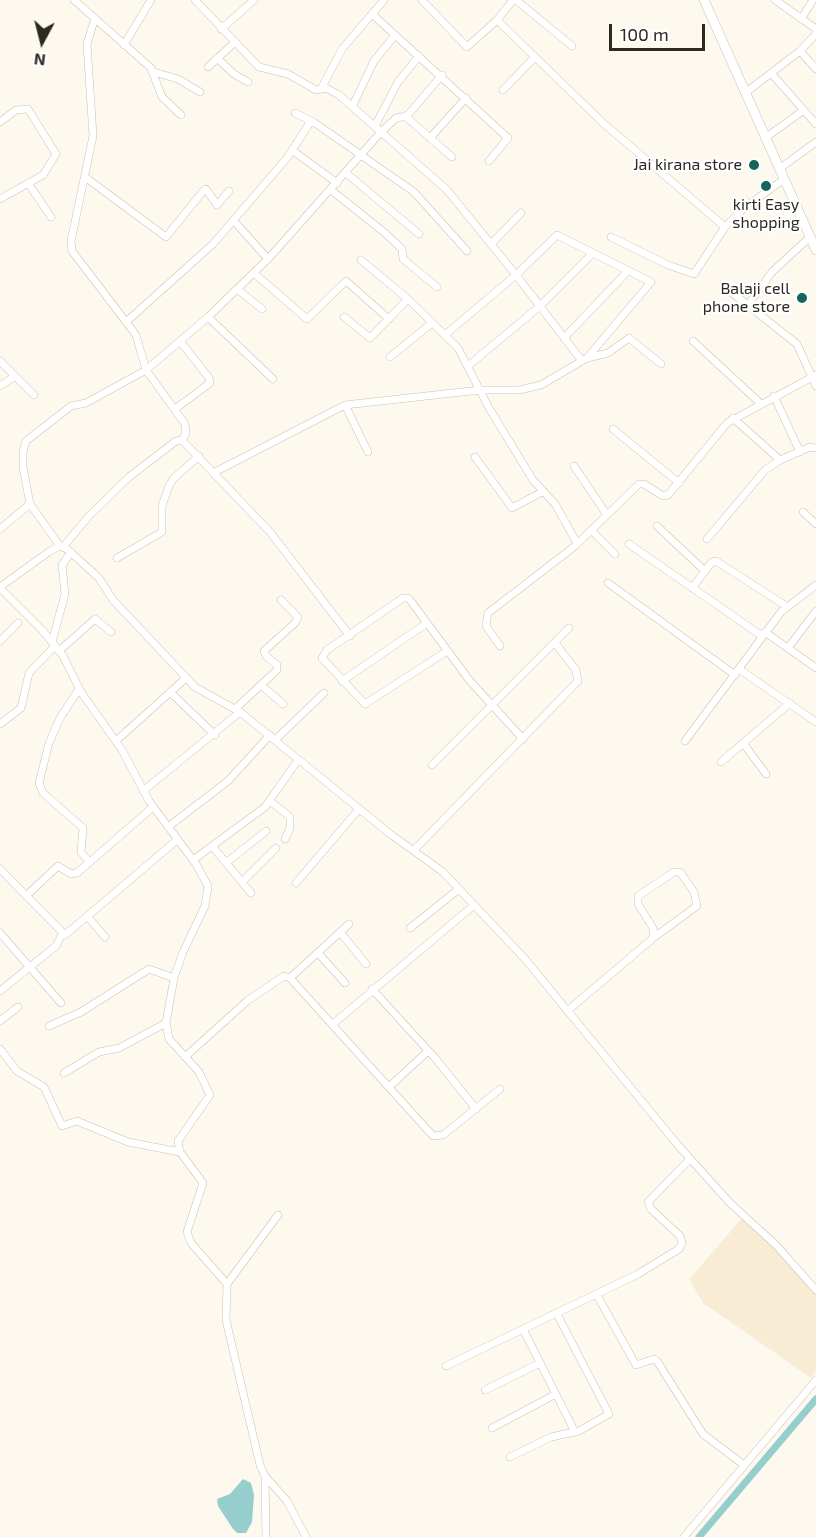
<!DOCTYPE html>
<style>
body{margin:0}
#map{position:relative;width:816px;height:1537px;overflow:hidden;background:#fef9ef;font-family:"Exo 2",sans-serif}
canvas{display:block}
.north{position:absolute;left:12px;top:12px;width:60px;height:60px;-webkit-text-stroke:4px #fff;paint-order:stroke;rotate:187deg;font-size:16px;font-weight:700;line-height:24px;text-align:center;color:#2c2923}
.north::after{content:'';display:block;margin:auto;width:21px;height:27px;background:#2c2923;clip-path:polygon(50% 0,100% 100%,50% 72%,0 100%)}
.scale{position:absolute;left:609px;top:24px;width:96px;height:27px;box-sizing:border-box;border:3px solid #2c2923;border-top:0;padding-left:8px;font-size:18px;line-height:21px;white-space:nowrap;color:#2c2923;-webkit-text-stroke:4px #fff;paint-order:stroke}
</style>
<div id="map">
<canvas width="816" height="1537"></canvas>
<div class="north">N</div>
<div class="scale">100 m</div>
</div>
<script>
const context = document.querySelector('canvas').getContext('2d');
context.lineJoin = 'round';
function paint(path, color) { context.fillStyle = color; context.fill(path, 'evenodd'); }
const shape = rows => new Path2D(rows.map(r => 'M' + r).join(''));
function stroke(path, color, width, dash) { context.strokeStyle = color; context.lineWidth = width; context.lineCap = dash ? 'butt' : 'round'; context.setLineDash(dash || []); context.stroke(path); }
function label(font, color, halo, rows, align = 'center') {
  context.font = font + ' "Exo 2",sans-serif'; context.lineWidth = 4.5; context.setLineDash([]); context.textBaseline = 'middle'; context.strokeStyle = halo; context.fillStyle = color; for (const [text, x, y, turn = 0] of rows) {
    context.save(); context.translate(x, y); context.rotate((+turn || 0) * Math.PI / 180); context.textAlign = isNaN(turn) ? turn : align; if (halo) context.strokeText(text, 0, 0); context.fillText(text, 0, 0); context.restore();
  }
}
const built = shape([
 [744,1216,816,1286,816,1371,811,1378,703,1303,689,1279]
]);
const water = shape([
 [243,1479,251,1483,254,1495,252,1522,246,1533,237,1533,233,1529,218,1506,217,1499,230,1494]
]);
const canal = shape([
 [699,1537,816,1399]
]);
const minor = shape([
 [74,0,151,68,162,97,181,115],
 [195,0,259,67,288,74,316,90,326,88,339,95,447,190,516,275,582,361],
 [422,0,467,47,497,20,513,0],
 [516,0,572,46],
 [775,0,816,29],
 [372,14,508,138,489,161],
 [801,19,813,0],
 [497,20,602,122,725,227],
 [94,21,87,44,93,136,71,241,72,251,136,335,146,370,185,424,186,433,182,440],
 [221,29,254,0],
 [124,45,151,0],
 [800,51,816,69],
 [217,58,234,74,248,82],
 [208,67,234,43],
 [154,72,178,79,200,92],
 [771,73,816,124],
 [321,89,342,49,384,0],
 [503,90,535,57],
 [745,93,800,51,816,34],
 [353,105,374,61,395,35],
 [295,113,315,123,414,192,467,251],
 [405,116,452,157],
 [0,122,16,110,28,109,56,154,43,175,0,199],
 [375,126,398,82,419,56],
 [430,138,466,98],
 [765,138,804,110],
 [292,150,337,183],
 [779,169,816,142],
 [346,173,419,234],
 [85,177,166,237,204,190,206,189,217,205,229,191],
 [28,183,51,217],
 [331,190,385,233,402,249,403,259,437,287],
 [234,221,268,259],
 [611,237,668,265,694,274,725,227,743,209,784,179],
 [491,244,521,213],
 [361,260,408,299,458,348,489,408,533,480,555,504,577,543],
 [254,273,307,319,346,281,389,319],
 [726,288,797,344,816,386],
 [237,289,262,309],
 [748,305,772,272,810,237],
 [208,317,273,379],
 [344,317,370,338,408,299],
 [126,322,213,244,287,158,311,121],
 [564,338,627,272],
 [693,341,760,403],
 [390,357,432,323],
 [587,358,608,353,629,338,661,364],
 [0,361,34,395],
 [468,366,540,306,593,253],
 [0,386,15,376],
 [774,396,800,452],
 [345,405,368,452],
 [175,409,210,383,209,378,180,341],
 [733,418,780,460,810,447,816,448],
 [613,429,679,483],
 [475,457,512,508,542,492],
 [574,466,607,515],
 [215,472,345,405,480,390,519,390,541,385,587,358,651,282,557,235,516,275,446,334],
 [803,512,816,524],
 [657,526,705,571],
 [0,529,30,504],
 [591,530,615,554],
 [707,539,765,470,780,460],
 [629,544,762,636],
 [60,546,30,504,23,467,23,451,26,441,71,406,86,403,146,370,208,317,269,258,381,132,396,118,407,116,442,75],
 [63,547,89,516,129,477,176,441,182,440,270,532,350,636],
 [117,558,162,532,162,506,169,486,174,478,199,456],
 [608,583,735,675],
 [0,587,50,551,60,546,67,549,99,578,113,600,195,687,240,712,389,833,443,872,525,959,677,1144,730,1203,776,1245,816,1290],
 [0,588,43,631,63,656,81,692,122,750,149,801,196,864,208,886,205,906,183,952,174,978,166,1023,169,1039,199,1072,210,1095,178,1141,180,1152,203,1183,187,1232,191,1243,227,1284,226,1320,260,1465,265,1476,287,1501,306,1537],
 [692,588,712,562,716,561,786,606],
 [765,632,816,668],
 [0,641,18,623],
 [52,642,65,594,62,565,71,552],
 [500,646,486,626,488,613,575,546,639,484,644,484,663,496,668,495,727,423,816,375],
 [788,648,816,611],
 [59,651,95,619,111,632],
 [447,651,365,704,322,658,327,650,403,598,408,598,410,600,470,681,523,739],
 [739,669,816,722],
 [342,681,427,623],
 [261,685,283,704],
 [79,689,60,718,49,743,39,783,43,793,83,828,81,852,89,862],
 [170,692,215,735],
 [235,709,277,670,277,665,266,656,264,651,295,623,298,617,281,600],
 [0,724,21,708,29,673,55,646],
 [275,740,324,693],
 [116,741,186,678],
 [685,741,781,612,816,585],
 [743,743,766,774],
 [721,762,790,703],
 [432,765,569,628],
 [143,791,240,712],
 [270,801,290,817,290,828,285,839],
 [168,827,228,781,270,735],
 [212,846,251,893],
 [414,850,578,681,576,670,555,643],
 [193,860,265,807,298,760],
 [226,863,266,831],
 [0,869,65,935,177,840],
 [242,882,276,848],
 [296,883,359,809],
 [26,896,58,866,71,874,77,873,153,807],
 [88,917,105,937],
 [410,928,459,889],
 [340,932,366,964],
 [0,933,61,1003],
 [318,953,345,983],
 [290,978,349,924],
 [372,989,435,1058,476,1109],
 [0,991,56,946,62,934],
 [567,1011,651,940,654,935,653,928,638,904,638,896,674,872,680,872,694,892,697,906,653,938],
 [0,1021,18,1007],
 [333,1024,474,905],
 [49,1026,81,1012,149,969,174,978],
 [0,1049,17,1071,44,1087,62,1126,77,1121,128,1142,180,1152],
 [185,1057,247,1001,284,976,290,978,433,1136,443,1135,500,1089],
 [64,1073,99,1052,119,1048,166,1023],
 [389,1087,428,1051],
 [227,1284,278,1215],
 [597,1295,636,1365,654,1359,657,1361,703,1434,744,1465],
 [523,1329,575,1432],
 [446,1366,638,1274,679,1249,682,1243,680,1236,651,1209,648,1202,690,1159],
 [485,1390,540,1363],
 [492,1428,556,1394],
 [510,1457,551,1437,579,1431,609,1414,557,1314],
 [265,1477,266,1537],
 [684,1537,816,1380]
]);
const tertiary = shape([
 [704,0,816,250]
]);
const markers = [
 [754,165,6,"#16645f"],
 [766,186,6,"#16645f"],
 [802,298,6,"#16645f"]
];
const poiNames = [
 ["Jai kirana store",742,165],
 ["kirti Easy",766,205,"center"],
 ["shopping",766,223,"center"],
 ["Balaji cell",790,289],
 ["phone store",790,307]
];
paint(built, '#f8ecd5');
paint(water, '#96cdcd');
stroke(canal, '#96cdcd', 7);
stroke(minor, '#c9c1b1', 8);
stroke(tertiary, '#c9c1b1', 10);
stroke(minor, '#fff', 7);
stroke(tertiary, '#fff', 9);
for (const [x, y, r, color] of markers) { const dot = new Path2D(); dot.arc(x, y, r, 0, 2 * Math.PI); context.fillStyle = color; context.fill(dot); stroke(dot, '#fff', 2); }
label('16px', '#2c2923', '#fff', poiNames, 'right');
</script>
